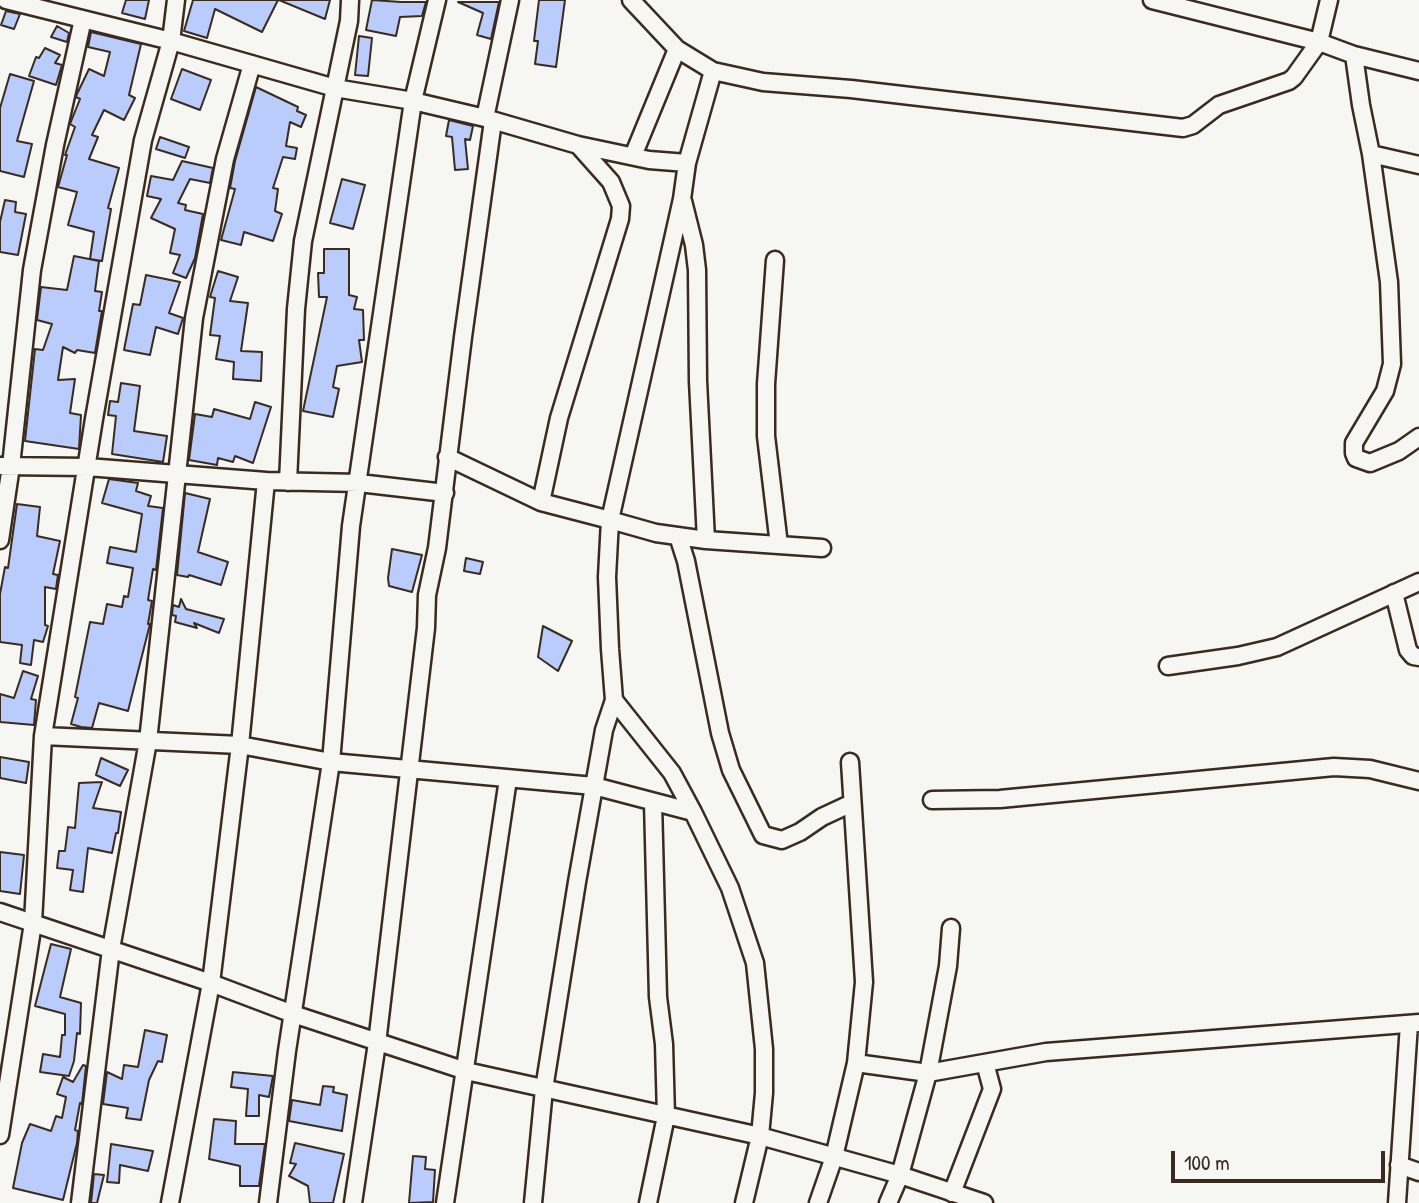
<!DOCTYPE html>
<style>
body{margin:0}
#map{position:relative;width:1419px;height:1203px;overflow:hidden;background:#f6f6f2;font-family:"Patrick Hand",sans-serif}
canvas{display:block}
.scale{position:absolute;left:1171px;top:1151px;width:214px;height:32px;box-sizing:border-box;border:4px solid #3b2a1e;border-top:0;padding-left:9px;font-size:21px;line-height:24px;white-space:nowrap;color:#3b2a1e;-webkit-text-stroke:5px #f6f6f2;paint-order:stroke}
</style>
<div id="map">
<canvas width="1419" height="1203"></canvas>
<div class="scale">100 m</div>
</div>
<script>
const context = document.querySelector('canvas').getContext('2d');
context.lineJoin = 'round';
function paint(path, color) { context.fillStyle = color; context.fill(path, 'evenodd'); }
const shape = rows => new Path2D(rows.map(r => 'M' + r).join(''));
function stroke(path, color, width, dash) { context.strokeStyle = color; context.lineWidth = width; context.lineCap = dash ? 'butt' : 'round'; context.setLineDash(dash || []); context.stroke(path); }
const building = shape([
 [126,0,149,0,145,19,122,13,126,0],
 [193,0,278,0,262,32,215,9,207,38,184,31,193,0],
 [279,0,330,0,325,19,279,0],
 [372,0,401,2,426,2,422,16,400,17,396,36,366,30,372,0],
 [539,0,565,0,556,67,535,64,538,41,534,41,539,0],
 [458,2,499,2,491,39,477,35,483,13,458,2],
 [6,11,20,14,14,29,1,25,6,11],
 [57,26,69,33,67,42,51,37,57,26],
 [91,32,141,44,129,95,135,98,124,120,104,110,92,135,98,137,89,159,119,168,108,208,111,209,102,261,90,259,94,232,68,225,77,192,58,187,67,155,65,155,75,127,70,124,80,99,76,97,77,94,89,69,104,76,110,52,88,47,91,32],
 [359,36,372,38,368,76,355,75,359,36],
 [45,48,60,55,55,63,62,65,56,85,29,76,36,57,39,58,45,48],
 [182,69,211,80,200,110,171,99,182,69],
 [10,74,34,81,17,141,32,144,24,177,0,171,0,108,10,74],
 [256,87,298,107,297,111,306,115,301,127,290,122,286,146,297,148,295,159,283,157,273,188,278,189,275,211,282,214,273,241,244,232,241,245,221,240,235,189,230,188,235,161,256,87],
 [449,120,473,126,470,140,465,139,468,169,455,170,452,137,446,136,449,120],
 [160,137,189,147,185,158,156,149,160,137],
 [182,161,213,168,210,183,190,179,178,203,186,205,185,210,203,214,195,258,186,278,173,273,180,255,170,253,175,229,151,218,161,199,147,196,151,176,173,180,182,161],
 [342,179,365,185,353,229,330,223,342,179],
 [5,200,16,202,15,212,26,214,18,255,0,252,0,222,5,200],
 [324,249,349,249,349,295,357,297,354,309,363,310,364,340,359,340,362,362,337,366,333,387,339,389,333,417,303,411,327,297,319,297,318,273,324,273,324,249],
 [74,256,99,261,95,291,102,292,99,311,102,311,95,353,77,350,75,353,63,347,58,380,75,379,70,413,81,415,79,449,25,441,35,349,43,350,52,324,37,320,41,287,67,290,74,256],
 [218,271,238,277,230,301,248,303,241,351,262,352,261,381,233,379,234,362,216,359,220,336,210,335,215,298,210,297,218,271],
 [146,275,180,282,169,313,183,318,178,334,156,327,150,355,124,350,133,304,140,305,146,275],
 [121,383,140,386,134,431,167,436,163,462,112,454,116,416,108,415,110,401,118,402,121,383],
 [255,402,271,407,253,463,235,456,233,462,218,458,217,465,189,460,195,414,212,417,214,409,250,419,255,402],
 [109,479,138,483,136,491,151,496,148,506,163,508,156,570,153,569,148,600,152,601,148,624,150,624,128,711,99,703,92,728,81,727,71,724,78,698,75,697,90,622,103,624,107,604,122,607,124,596,128,597,133,568,107,563,110,547,136,552,142,514,102,503,109,479],
 [185,493,210,499,198,552,228,562,221,585,189,575,188,577,177,575,185,493],
 [17,504,40,507,37,536,60,541,53,574,58,575,56,589,45,587,45,625,48,626,43,642,34,640,31,665,20,663,22,645,0,642,0,594,5,567,8,568,17,504],
 [392,549,422,555,412,592,389,586,388,578,392,549],
 [466,558,483,562,480,574,464,571,466,558],
 [181,599,186,609,224,619,219,633,194,623,197,628,175,622,176,616,172,615,173,605,179,607,181,599],
 [543,626,572,641,558,671,538,657,543,626],
 [23,671,38,676,31,699,36,700,34,725,0,722,0,694,14,698,23,671],
 [0,757,29,762,26,783,0,778,0,757],
 [101,758,128,770,120,786,96,775,101,758],
 [102,782,93,808,121,812,118,833,116,833,112,853,88,848,83,892,70,890,73,870,57,868,59,851,65,851,68,827,75,828,79,783,102,782],
 [0,852,24,855,20,894,0,891,0,852],
 [51,944,71,949,60,997,81,1003,80,1034,77,1033,74,1061,69,1076,40,1072,43,1054,60,1057,62,1035,65,1035,65,1014,35,1006,51,944],
 [145,1030,167,1035,162,1062,158,1061,149,1080,141,1120,126,1118,128,1108,103,1104,107,1072,122,1079,124,1065,138,1067,145,1030],
 [83,1065,86,1066,82,1104,80,1103,75,1130,78,1131,77,1143,63,1200,13,1188,22,1143,30,1124,51,1131,56,1116,62,1118,66,1097,57,1094,63,1077,73,1082,83,1065],
 [233,1072,273,1076,269,1097,259,1095,259,1116,246,1116,248,1089,231,1087,233,1072],
 [323,1086,334,1087,333,1092,347,1095,342,1131,289,1121,292,1100,320,1105,323,1086],
 [214,1119,236,1121,235,1144,265,1144,259,1186,240,1186,240,1166,209,1159,214,1119],
 [295,1143,344,1154,333,1203,310,1203,308,1186,289,1176,296,1164,290,1163,295,1143],
 [111,1144,153,1151,148,1171,120,1165,119,1183,107,1182,111,1144],
 [413,1156,426,1157,425,1169,435,1170,433,1202,409,1203,413,1156],
 [94,1174,104,1175,97,1203,91,1203,94,1174]
]);
const minor = shape([
 [6,0,171,41,335,88,413,101,485,118,578,145,649,160,687,163],
 [631,0,677,49,713,71,763,82,851,89,1183,128,1193,125,1219,105,1289,81,1294,77,1319,42,1329,0],
 [1152,0,1319,42,1354,55,1419,71],
 [1354,55,1361,105,1371,154,1389,282,1392,364,1385,391,1354,443,1354,453,1356,458,1370,463,1399,451,1419,437],
 [713,71,687,163,682,199,610,520,656,533,706,540,822,548],
 [485,118,510,0],
 [1371,154,1419,165],
 [633,156,677,49],
 [683,201,694,245,697,270,698,381,706,540],
 [775,260,766,384,766,436,779,545],
 [447,457,541,502,610,520,607,577,610,649,614,700,672,773,693,812,730,888,755,963,764,1049,764,1093,760,1136,744,1203],
 [0,466,87,467,266,481,359,483,445,493],
 [288,482,296,309,303,241,349,21,350,0],
 [541,502,559,418,620,219,621,206,611,182,578,145],
 [678,536,686,561,720,733,731,770,763,835,782,840,800,832,822,817,852,803],
 [0,540,11,466,32,270,55,145,83,19],
 [1394,593,1408,650,1413,656,1419,657],
 [1168,666,1238,656,1277,647,1419,582],
 [43,736,240,745,331,762,594,786,693,812],
 [932,800,1000,799,1334,767,1370,769,1419,781],
 [0,912,211,983,293,1014,466,1071,760,1136,900,1175,984,1203],
 [856,1063,928,1073,1046,1052,1419,1023],
 [0,1135,33,923,43,736,94,419,143,140,171,41,176,0],
 [1399,1165,1419,1172],
 [952,1193,992,1089,985,1063],
 [80,1203,111,949,148,741,194,318,225,159,252,64],
 [170,1203,211,983,240,745,266,481],
 [268,1203,287,1051,331,762,351,526,413,101,437,0],
 [353,1203,377,1043,426,628,427,595,437,548,463,337,493,121],
 [445,1203,508,779],
 [533,1203,544,1089,577,882,604,730,614,700],
 [648,1203,666,1116,664,1044,658,997,653,802],
 [818,1203,834,1157,856,1063,864,982,850,762],
 [888,1203,900,1175,928,1073,948,966,951,928],
 [1397,1203,1409,1024]
]);
paint(building, '#b9ccfc');
stroke(building, '#3b2a1e', 2);
stroke(minor, '#3b2a1e', 21);
stroke(minor, '#f6f6f2', 16);
</script>
